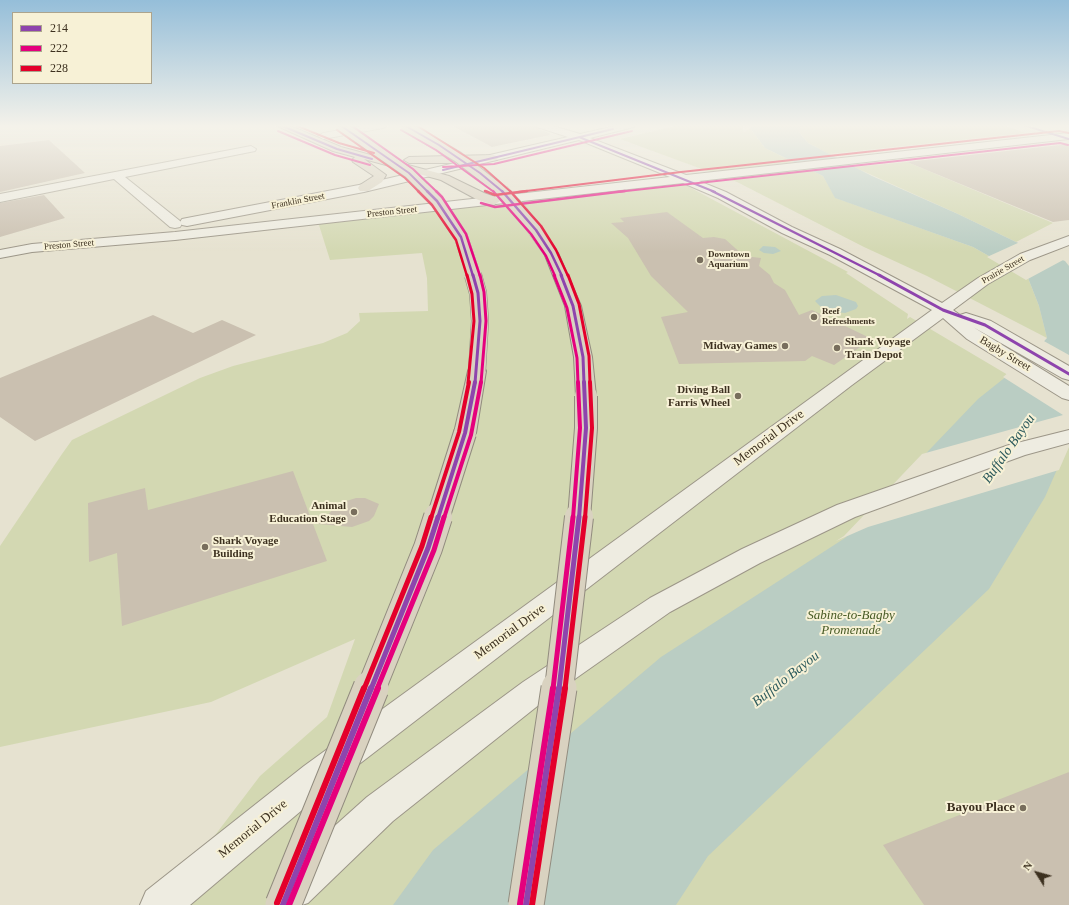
<!DOCTYPE html>
<style>
body{margin:0}
#map{position:relative;width:1069px;height:905px;overflow:hidden;background:#e6e2d0;font-family:Georgia,serif}
canvas{display:block}
.legend{position:absolute;left:12px;top:12px;width:140px;height:72px;box-sizing:border-box;background:#f7f1d6;border:1px solid #aca48d;margin:0;padding:5px 7px;list-style:none;font-size:12px;color:#3c301f}
.legend li{display:flex;align-items:center;gap:8px;height:20px}
.legend b{width:20px;border:1px solid #aca48d}
.north{position:absolute;left:1017px;top:853px;width:40px;height:40px;-webkit-text-stroke:3px #f7f1d6;paint-order:stroke;rotate:307deg;font-size:11px;font-weight:700;line-height:16px;text-align:center;color:#3c301f}
.north::after{content:'';display:block;margin:auto;width:14px;height:18px;background:#3c301f;clip-path:polygon(50% 0,100% 100%,50% 72%,0 100%)}
</style>
<div id="map">
<canvas width="1069" height="905"></canvas>
<ul class="legend">
<li><b style="height:5px;background:#8e44ad"></b>214</li>
<li><b style="height:5px;background:#e5007d"></b>222</li>
<li><b style="height:5px;background:#e4002b"></b>228</li>
</ul>
<div class="north">N</div>
</div>
<script>
const context = document.querySelector('canvas').getContext('2d');
context.lineJoin = 'round';
function paint(path, color) { context.fillStyle = color; context.fill(path, 'evenodd'); }
const shape = rows => new Path2D(rows.map(r => 'M' + r).join(''));
function stroke(path, color, width, dash) { context.strokeStyle = color; context.lineWidth = width; context.lineCap = dash ? 'butt' : 'round'; context.setLineDash(dash || []); context.stroke(path); }
function label(font, color, halo, rows, align = 'center') {
  context.font = font + ' Georgia,serif'; context.lineWidth = 4; context.setLineDash([]); context.textBaseline = 'middle'; context.strokeStyle = halo; context.fillStyle = color; for (const [text, x, y, turn = 0] of rows) {
    context.save(); context.translate(x, y); context.rotate((+turn || 0) * Math.PI / 180); context.textAlign = isNaN(turn) ? turn : align; if (halo) context.strokeText(text, 0, 0); context.fillText(text, 0, 0); context.restore();
  }
}
const green = shape([
 [679,125,743,125,744,132,750,128,765,148,823,176,836,198,973,247,1028,278,1039,306,1047,338,927,276,864,247,737,182,620,139],
 [801,125,1002,125,1027,133,829,154,808,143,799,132],
 [907,162,1053,223,1016,242,958,214,854,167],
 [678,181,848,272,846,273,902,310,908,314,907,319,910,317,1008,375,1069,415,1069,772,924,905,162,905,260,776,327,717,355,639,211,702,0,747,0,546,62,454,72,440,200,378,233,366,323,343,347,333,360,321,359,313,428,311,427,278,422,253,330,260,318,222]
]);
const water = shape([
 [751,125,801,125,799,132,808,143,872,176,958,214,1016,242,1065,261,1069,266,1069,442,1045,497,989,589,708,856,676,905,393,905,433,850,661,657,845,538,978,399,1027,360,1047,338,1039,306,1028,278,973,247,835,198,823,176,765,148,750,128],
 [763,246,775,247,781,251,773,254,764,253,759,250],
 [836,295,856,302,858,306,856,309,845,313,837,312,822,308,815,301,822,296]
]);
const pier = shape([
 [1020,242,1065,259,1026,280,987,257],
 [1042,340,1069,355,1069,447,1059,470,868,527,836,541,844,536,922,454,1063,415,1003,377,1026,358]
]);
const building = shape([
 [451,125,534,125,537,128,549,133,550,135,492,147],
 [49,140,85,173,0,192,0,146],
 [1069,144,1069,220,1053,222,907,162],
 [44,195,65,218,0,237,0,203],
 [667,212,703,238,714,237,725,239,744,256,761,258,759,266,770,275,774,283,785,290,799,315,812,310,872,339,834,365,812,356,805,361,679,364,661,317,688,312,651,276,628,238,611,223,624,222,620,218],
 [153,315,193,333,222,320,256,335,35,441,0,417,0,378],
 [293,471,327,561,122,626,117,553,89,562,88,503,145,488,148,510],
 [356,498,365,498,379,504,374,516,369,521,352,527,318,524,340,503],
 [1069,772,1069,905,924,905,883,845]
]);
const street = shape([
 [368,125,388,125,383,128,323,139,318,136,323,133,368,125],
 [251,146,256,149,255,151,125,177,180,221,182,224,180,227,175,228,170,227,114,179,0,202,0,194,251,146]
]);
const secondary = shape([
 [535,125,550,125,580,134,619,125,636,125,634,127,590,138,686,175,1069,133,1069,139,699,181,726,192,792,227,840,249,942,303,978,278,1020,254,1069,236,1069,245,1030,260,988,284,953,310,960,315,966,313,991,321,1069,366,1069,380,1062,378,973,327,1069,386,1069,400,1062,398,967,339,943,318,852,385,328,788,190,905,140,905,146,891,304,766,932,310,830,255,782,233,718,198,683,183,175,240,32,252,0,258,0,250,32,244,175,232,670,177,579,140,364,192,187,226,182,225,180,222,182,219,187,218,364,184,568,137,537,127,535,125],
 [1069,430,1069,443,1025,455,855,517,760,563,670,612,545,700,393,821,308,903,302,905,286,905,280,903,275,889,280,875,367,797,523,682,650,598,742,549,837,505,1009,445,1069,430]
]);
const highway = shape([
 [275,125,288,125,341,147,449,176,484,193,498,198,500,201,494,205,490,204,476,199,441,180,364,159,386,175,382,182,368,191,360,191,358,188,360,185,374,176,353,162,352,160,355,157,333,151,275,125],
 [493,155,497,156,498,158,497,160,462,163,409,163,404,160,409,157,493,155],
 [551,249,556,250,558,253,581,306,592,357,596,396,593,400,586,402,579,400,576,396,574,357,565,306,544,253,546,250,551,249],
 [477,365,484,367,486,371,476,433,473,438,465,439,457,438,454,433,468,371,470,367,477,365]
]);
const highwayBridgeFar5 = shape([
 [340,125,409,173,428,192],
 [404,125,458,157,503,192]
]);
const highwayBridgeFar4 = shape([
 [427,191,437,201,461,237,474,276],
 [502,191,520,210,551,253]
]);
const highwayBridgeFar3 = shape([
 [473,275,478,293,480,321,477,371]
]);
const highwayBridgeFar2 = shape([
 [438,518,465,433],
 [579,518,586,428,586,396]
]);
const highwayBridgeFar1 = shape([
 [371,689,428,548,438,517],
 [559,689,579,517]
]);
const highwayBridge = shape([
 [283,905,371,688],
 [526,905,559,688]
]);
const bus1Far5 = shape([
 [280,125,337,149,372,159],
 [340,125,409,173,428,192],
 [404,125,439,145,480,173,503,192],
 [1023,125,1069,139],
 [579,137,715,192],
 [443,170,613,129]
]);
const bus1Far4 = shape([
 [427,191,437,201,461,237,473,276],
 [502,191,536,230,551,253,562,276],
 [712,191,881,276]
]);
const bus1Far3 = shape([
 [473,275,478,293,480,321,475,383],
 [561,275,573,306,583,357,584,383],
 [879,275,943,310,985,325,1069,374]
]);
const bus1Far2 = shape([
 [438,518,465,433,475,382],
 [579,518,586,428,584,382]
]);
const bus1Far1 = shape([
 [371,689,428,548,438,517],
 [559,689,579,517]
]);
const bus1 = shape([
 [283,905,371,688],
 [526,905,559,688]
]);
const bus2Far5 = shape([
 [351,125,413,169,437,192],
 [401,130,436,150,494,192],
 [278,131,335,155,370,165],
 [443,167,494,164,632,131],
 [617,192,1060,143,1068,145]
]);
const bus2Far4 = shape([
 [436,191,442,197,466,234,480,276],
 [493,191,531,234,546,256,555,276],
 [481,203,495,207,625,191]
]);
const bus2Far3 = shape([
 [480,275,484,292,486,321,481,383],
 [554,275,567,308,577,358,578,383]
]);
const bus2Far2 = shape([
 [444,518,471,435,481,382],
 [573,518,580,428,578,382]
]);
const bus2Far1 = shape([
 [377,689,434,550,444,517],
 [553,689,573,517]
]);
const bus2 = shape([
 [520,904,553,688],
 [289,905,378,688]
]);
const bus3Far5 = shape([
 [295,125,339,143,374,153],
 [416,125,484,168,511,192],
 [337,130,405,178,419,192],
 [485,191,488,192],
 [518,192,681,172,1059,131,1069,133]
]);
const bus3Far4 = shape([
 [418,191,432,205,456,240,467,276],
 [485,191,495,195,527,191],
 [510,191,541,226,556,250,568,276]
]);
const bus3Far3 = shape([
 [467,275,472,294,474,321,468,383],
 [568,275,579,304,589,356,590,383]
]);
const bus3Far2 = shape([
 [431,518,459,432,469,382],
 [585,518,592,428,590,382]
]);
const bus3Far1 = shape([
 [364,689,422,546,431,517],
 [565,689,585,517]
]);
const bus3 = shape([
 [277,903,364,688],
 [532,905,565,688]
]);
const markers = [
 [700,260,4,"#786e5d"],
 [814,317,4,"#786e5d"],
 [785,346,4,"#786e5d"],
 [837,348,4,"#786e5d"],
 [738,396,4,"#786e5d"],
 [354,512,4,"#786e5d"],
 [205,547,4,"#786e5d"],
 [1023,808,4,"#786e5d"]
];
const farStreetnames = [
 ["Franklin Street",298,201,-11],
 ["Preston Street",392,212,-6],
 ["Preston Street",69,245,-5],
 ["Prairie Street",1003,270,-30]
];
const farPoinames = [
 ["Downtown",708,255],
 ["Aquarium",708,265],
 ["Reef",822,312],
 ["Refreshments",822,322]
];
const poiNames = [
 ["Shark Voyage",845,342,"left"],
 ["Train Depot",845,355,"left"],
 ["Midway Games",777,346],
 ["Diving Ball",730,390],
 ["Farris Wheel",730,403],
 ["Animal",346,506],
 ["Education Stage",346,519],
 ["Shark Voyage",213,541,"left"],
 ["Building",213,554,"left"]
];
const streetNames = [
 ["Bagby Street",1005,354,31]
];
const nearStreetnames = [
 ["Memorial Drive",769,438,-37],
 ["Memorial Drive",510,632,-36],
 ["Memorial Drive",253,829,-39]
];
const nearParknames = [
 ["Sabine-to-Bagby",851,616],
 ["Promenade",851,631]
];
const nearPoinames = [
 ["Bayou Place",1015,808]
];
const nearWaternames = [
 ["Buffalo Bayou",1009,449,-55],
 ["Buffalo Bayou",786,679,-38]
];
paint(green, '#d3d8b2');
paint(water, '#bacdc3');
paint(pier, '#e6e2d0');
paint(building, '#cac0b0');
stroke(street, '#aca798', 2);
stroke(secondary, '#9c9688', 2);
stroke(highway, '#928c7f', 2);
paint(street, '#eeece1');
paint(secondary, '#eeece1');
paint(highway, '#d9d2c0');
stroke(highwayBridgeFar5, '#928c7f', 12, []);
stroke(highwayBridgeFar4, '#928c7f', 14, []);
stroke(highwayBridgeFar3, '#928c7f', 18, []);
stroke(highwayBridgeFar2, '#928c7f', 24, []);
stroke(highwayBridgeFar1, '#928c7f', 30, []);
stroke(highwayBridge, '#928c7f', 37, []);
stroke(highwayBridgeFar5, '#d9d2c0', 10);
stroke(highwayBridgeFar4, '#d9d2c0', 14);
stroke(highwayBridgeFar3, '#d9d2c0', 17);
stroke(highwayBridgeFar2, '#d9d2c0', 22);
stroke(highwayBridgeFar1, '#d9d2c0', 28);
stroke(highwayBridge, '#d9d2c0', 35);
stroke(bus1Far5, '#8e44ad', 2);
stroke(bus1Far4, '#8e44ad', 2.5);
stroke(bus1Far3, '#8e44ad', 3);
stroke(bus1Far2, '#8e44ad', 4);
stroke(bus1Far1, '#8e44ad', 5);
stroke(bus1, '#8e44ad', 6);
stroke(bus2Far5, '#e5007d', 2);
stroke(bus2Far4, '#e5007d', 2.5);
stroke(bus2Far3, '#e5007d', 3);
stroke(bus2Far2, '#e5007d', 4);
stroke(bus2Far1, '#e5007d', 5);
stroke(bus2, '#e5007d', 6);
stroke(bus3Far5, '#e4002b', 2);
stroke(bus3Far4, '#e4002b', 2.5);
stroke(bus3Far3, '#e4002b', 3);
stroke(bus3Far2, '#e4002b', 4);
stroke(bus3Far1, '#e4002b', 5);
stroke(bus3, '#e4002b', 6);
const sky = context.createLinearGradient(0, 0, 0, 252);
sky.addColorStop(0, '#95bed9');
sky.addColorStop(0.5, '#f4f2ea');
sky.addColorStop(1, '#f4f2ea00');
context.fillStyle = sky;
context.fillRect(0, 0, 1069, 252);
for (const [x, y, r, color] of markers) { const dot = new Path2D(); dot.arc(x, y, r, 0, 2 * Math.PI); context.fillStyle = color; context.fill(dot); stroke(dot, '#f7f1d6', 1.5); }
label('9px', '#3c301f', '#f7f1d6', farStreetnames);
label('bold 9px', '#3c301f', '#f7f1d6', farPoinames, 'left');
label('bold 11px', '#3c301f', '#f7f1d6', poiNames, 'right');
label('11px', '#3c301f', '#f7f1d6', streetNames);
label('13px', '#3c301f', '#f7f1d6', nearStreetnames);
label('italic 13px', '#475a24', '#f7f1d6', nearParknames);
label('bold 13px', '#3c301f', '#f7f1d6', nearPoinames, 'right');
label('italic 14px', '#2d5b5d', '#f7f1d6', nearWaternames);
</script>
